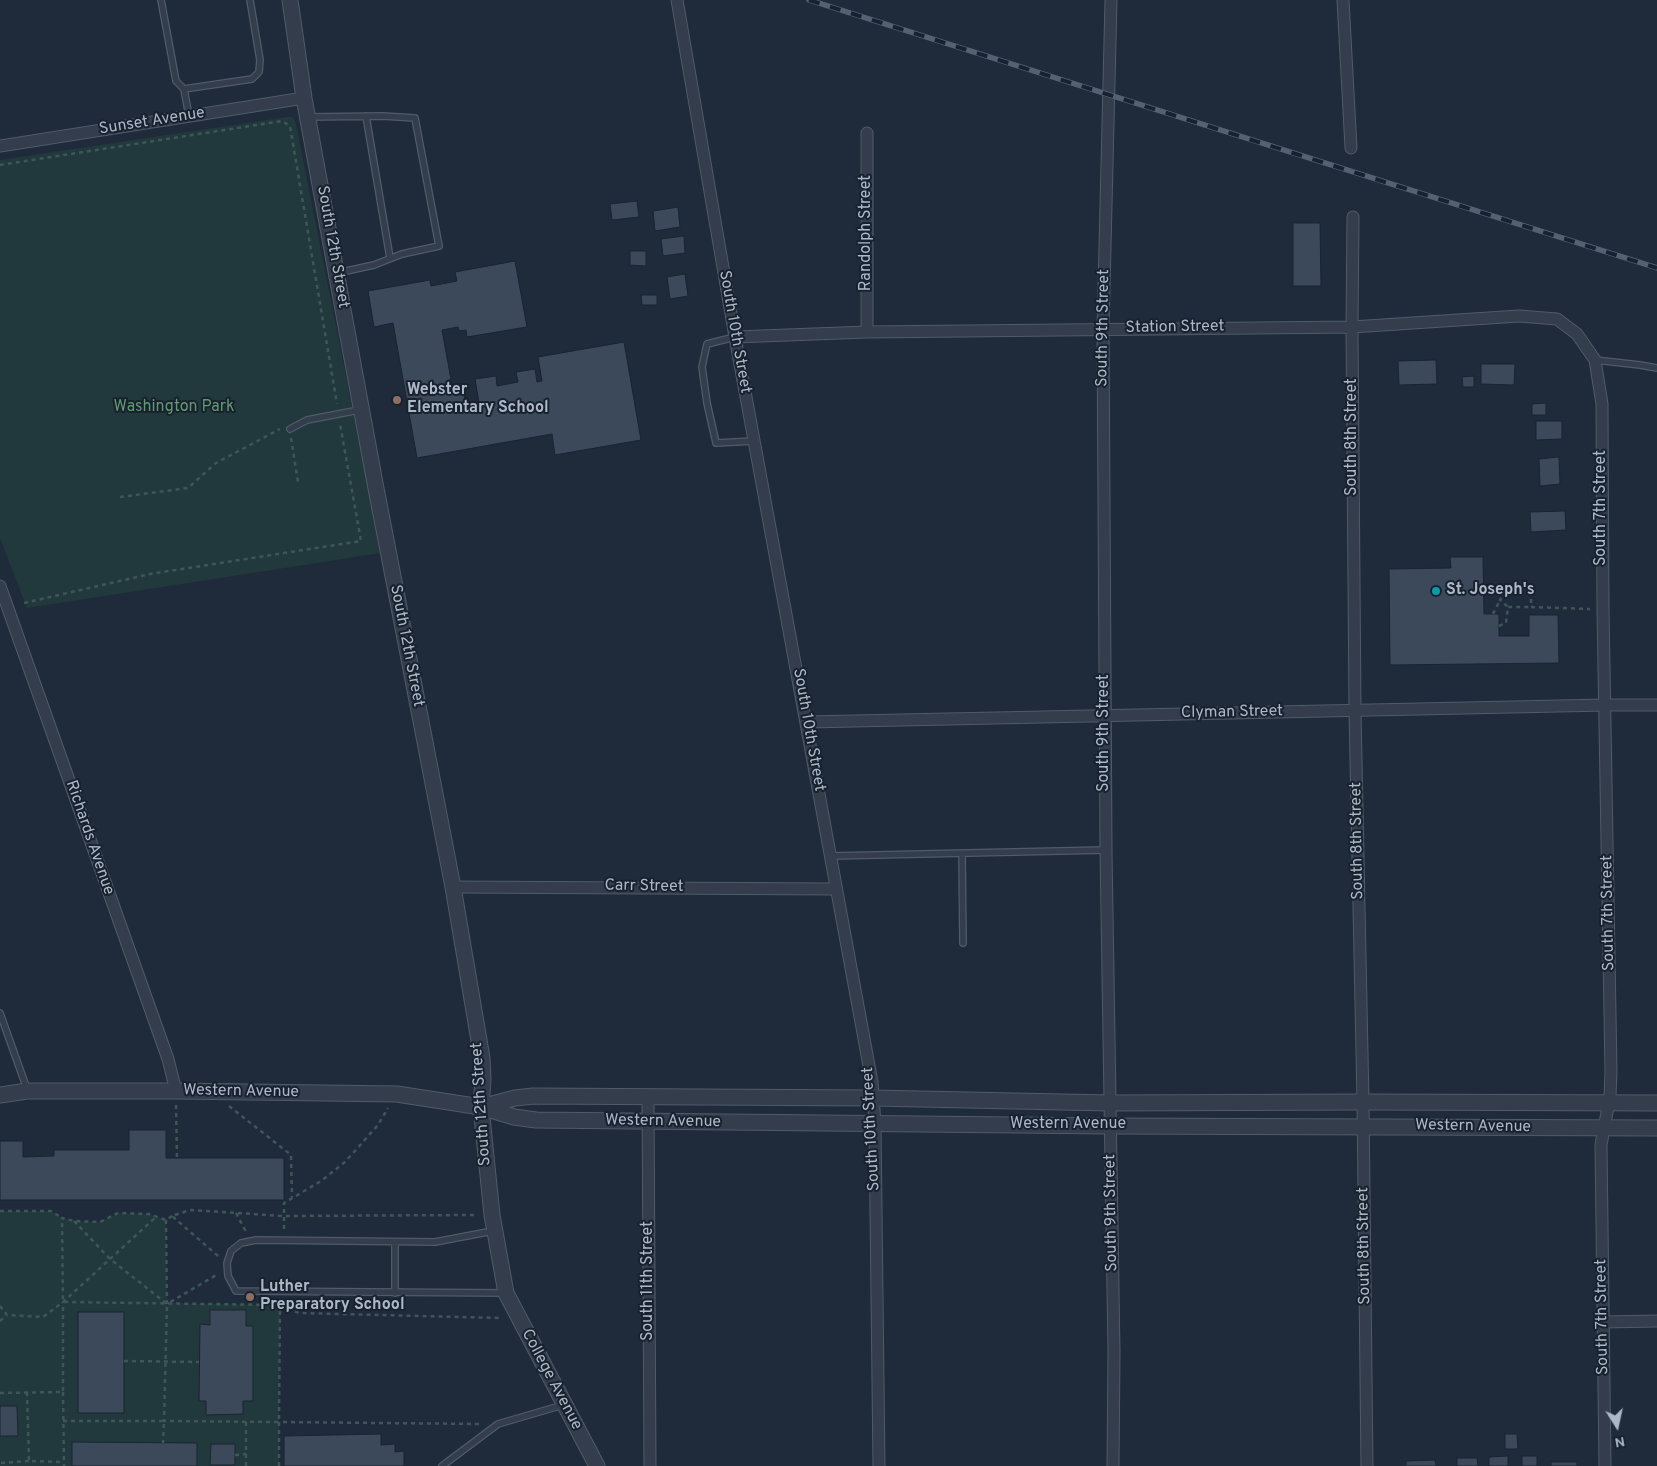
<!DOCTYPE html>
<style>
body{margin:0}
#map{position:relative;width:1657px;height:1466px;overflow:hidden;background:#1f2b3b;font-family:Overpass,sans-serif}
canvas{display:block}
.north{position:absolute;left:1592px;top:1401px;width:50px;height:50px;-webkit-text-stroke:4px #18222f;paint-order:stroke;rotate:170deg;font-size:14px;font-weight:700;line-height:20px;text-align:center;color:#adb8c7}
.north::after{content:'';display:block;margin:auto;width:18px;height:22px;background:#adb8c7;clip-path:polygon(50% 0,100% 100%,50% 72%,0 100%)}
</style>
<div id="map">
<canvas width="1657" height="1466"></canvas>
<div class="north">N</div>
</div>
<script>
const context = document.querySelector('canvas').getContext('2d');
context.lineJoin = 'round';
function paint(path, color) { context.fillStyle = color; context.fill(path, 'evenodd'); }
const shape = rows => new Path2D(rows.map(r => 'M' + r).join(''));
function stroke(path, color, width, dash) { context.strokeStyle = color; context.lineWidth = width; context.lineCap = dash ? 'butt' : 'round'; context.setLineDash(dash || []); context.stroke(path); }
function label(font, color, halo, rows, align = 'center') {
  context.font = font + ' Overpass,sans-serif'; context.lineWidth = 4; context.setLineDash([]); context.textBaseline = 'middle'; context.strokeStyle = halo; context.fillStyle = color; for (const [text, x, y, turn = 0] of rows) {
    context.save(); context.translate(x, y); context.rotate((+turn || 0) * Math.PI / 180); context.textAlign = isNaN(turn) ? turn : align; if (halo) context.strokeText(text, 0, 0); context.fillText(text, 0, 0); context.restore();
  }
}
const green = shape([
 [287,117,293,117,296,124,381,553,27,608,0,538,0,160],
 [0,1211,51,1211,62,1218,74,1221,100,1222,118,1213,149,1214,166,1220,167,1303,280,1305,279,1466,197,1466,196,1443,73,1442,72,1466,0,1466,0,1436,18,1435,17,1406,0,1406],
 [210,1310,246,1310,246,1326,253,1326,253,1401,243,1401,243,1414,206,1414,206,1401,199,1401,200,1325,210,1325],
 [78,1312,124,1312,78,1413],
 [211,1444,235,1444,235,1465,211,1465]
]);
const building = shape([
 [637,201,639,217,612,220,610,204,637,201],
 [678,207,680,227,655,231,653,211,678,207],
 [1293,223,1320,223,1321,286,1293,286,1293,223],
 [684,236,685,253,663,256,661,239,684,236],
 [630,251,646,251,646,266,630,265,630,251],
 [515,261,527,327,467,337,466,330,459,331,458,327,442,330,452,385,462,383,466,405,479,403,475,379,496,376,497,386,518,382,516,372,535,369,537,382,542,381,538,357,624,342,641,440,555,455,552,434,417,458,393,323,374,327,368,291,430,280,431,286,457,281,455,272,515,261],
 [685,274,688,296,670,299,667,277,685,274],
 [641,295,657,295,657,305,642,305,641,295],
 [1436,360,1437,384,1399,385,1398,361,1436,360],
 [1481,364,1515,364,1514,385,1481,384,1481,364],
 [1474,376,1474,387,1463,387,1462,377,1474,376],
 [1546,403,1546,415,1532,415,1532,404,1546,403],
 [1536,421,1562,421,1562,439,1536,440,1536,421],
 [1559,457,1560,484,1540,486,1539,459,1559,457],
 [1565,511,1566,530,1531,532,1530,512,1565,511],
 [1450,557,1483,557,1484,614,1499,614,1499,636,1529,636,1529,615,1558,615,1559,663,1390,665,1389,569,1451,568,1450,557],
 [129,1130,166,1130,166,1158,284,1158,284,1200,0,1200,0,1141,23,1141,23,1157,54,1156,54,1150,129,1150,129,1130],
 [210,1310,246,1310,246,1326,253,1326,253,1401,243,1401,243,1414,206,1415,206,1401,199,1401,200,1324,210,1325,210,1310],
 [78,1312,124,1312,124,1413,78,1413,78,1312],
 [0,1406,17,1406,18,1436,0,1436,0,1406],
 [381,1434,381,1445,395,1444,395,1452,404,1451,404,1466,284,1466,284,1436,381,1434],
 [1505,1434,1517,1434,1518,1449,1505,1449,1505,1434],
 [72,1442,197,1443,197,1466,72,1466,72,1442],
 [211,1444,235,1444,235,1465,210,1465,211,1444],
 [1508,1456,1508,1466,1489,1466,1489,1457,1508,1456],
 [1522,1456,1537,1456,1537,1466,1522,1466,1522,1456],
 [1457,1458,1477,1458,1478,1466,1457,1466,1457,1458],
 [1435,1460,1436,1466,1406,1466,1406,1461,1435,1460],
 [1551,1462,1577,1462,1577,1466,1551,1466,1551,1462]
]);
const path = shape([
 [0,165,282,121,290,126,337,404],
 [291,438,298,482],
 [120,497,188,488,216,463,280,429],
 [1505,591,1500,600,1508,607],
 [1531,591,1531,607,1590,609],
 [24,603,150,574,361,541,340,424],
 [1493,614,1500,600],
 [1499,626,1506,623,1508,607,1531,607],
 [176,1105,177,1158],
 [229,1106,291,1155,292,1197],
 [0,1211,51,1211,62,1218],
 [236,1213,245,1230,243,1232],
 [172,1216,166,1220,149,1214,118,1213,100,1222,74,1221,62,1218,63,1302,280,1305,299,1313,502,1318],
 [166,1220,167,1304,218,1274],
 [74,1221,110,1259,167,1304,164,1421,279,1422,280,1306],
 [284,1229,284,1203,321,1181,345,1162,378,1125,388,1108],
 [218,1256,172,1216,190,1210,283,1216,477,1215],
 [0,1306,7,1315,43,1317,63,1302,156,1217],
 [0,1321,7,1315],
 [124,1361,199,1362],
 [27,1392,29,1461,64,1462],
 [63,1392,64,1466],
 [0,1393,63,1392,63,1302],
 [63,1421,164,1421,163,1443],
 [235,1455,246,1454],
 [1,1463,29,1461],
 [246,1466,246,1422],
 [279,1466,279,1422,481,1424]
]);
const service = shape([
 [161,0,176,81,184,89,189,116],
 [184,89,252,79,259,72,260,60,250,0],
 [366,116,390,258],
 [309,117,383,116,415,118,439,246,402,254,374,265,337,273],
 [735,337,707,344,702,367,707,403,716,443,754,441],
 [1595,360,1640,365,1657,368],
 [290,429,307,420,359,410],
 [962,854,963,943],
 [830,856,1106,850],
 [0,1013,27,1089],
 [493,1231,435,1242,256,1240,241,1243,231,1251,227,1263,228,1276,236,1291,506,1293],
 [395,1242,395,1293],
 [442,1466,498,1424,563,1405]
]);
const minor = shape([
 [677,0,735,337,872,1082,875,1124,879,1466],
 [1111,0,1103,329,1106,850,1114,1352,1113,1466],
 [1343,0,1351,148],
 [867,133,867,332],
 [0,146,304,98],
 [1353,217,1352,327,1355,711,1363,1102,1367,1466],
 [735,337,867,332,1352,327,1519,316,1557,319,1577,334,1595,360,1602,404,1603,609,1611,1072,1610,1096,1601,1145,1605,1466],
 [0,586,168,1059,176,1091],
 [807,722,1606,705,1657,705],
 [453,887,836,889],
 [648,1097,650,1466],
 [1603,1322,1657,1321]
]);
const tertiary = shape([
 [290,0,304,98,375,483,453,887,482,1058,483,1079,481,1107,492,1215,506,1293,597,1466],
 [0,1095,27,1091,176,1091,397,1094,481,1107,514,1117,536,1120,1110,1126,1657,1128],
 [481,1107,515,1098,533,1096,873,1098,1110,1103,1363,1102,1657,1103]
]);
const rail = shape([
 [809,0,1657,268]
]);
const markers = [
 [397,400,5,"#8d6e63"],
 [1436,591,5,"#0f9aa8"],
 [250,1297,5,"#8d6e63"]
];
const streetNames = [
 ["Sunset Avenue",152,122,-9],
 ["Randolph Street",867,233,-90],
 ["South 12th Street",332,247,80],
 ["South 9th Street",1104,328,-89],
 ["Station Street",1175,328,-1],
 ["South 10th Street",734,332,80],
 ["South 8th Street",1353,437,-90],
 ["South 7th Street",1602,508,-90],
 ["South 12th Street",406,646,79],
 ["Clyman Street",1232,713,-1],
 ["South 10th Street",808,730,80],
 ["South 9th Street",1105,733,-90],
 ["Richards Avenue",89,838,71],
 ["South 8th Street",1358,841,-91],
 ["Carr Street",644,887,1],
 ["South 7th Street",1609,913,-91],
 ["Western Avenue",241,1092,1],
 ["South 12th Street",482,1104,-94],
 ["Western Avenue",663,1122,1],
 ["Western Avenue",1068,1125],
 ["Western Avenue",1473,1127,1],
 ["South 10th Street",872,1129,-93],
 ["South 9th Street",1112,1213,-91],
 ["South 8th Street",1365,1246,-91],
 ["South 11th Street",649,1281,-90],
 ["South 7th Street",1603,1317,-91],
 ["College Avenue",551,1380,62]
];
const poiNames = [
 ["Webster",407,391],
 ["Elementary School",407,409],
 ["St. Joseph's",1446,591],
 ["Luther",260,1288],
 ["Preparatory School",260,1306]
];
const parkNames = [
 ["Washington Park",174,408]
];
paint(green, '#21393c');
paint(building, '#3b495b');
stroke(building, '#1a2432', 1);
stroke(service, '#505b69', 8);
stroke(minor, '#505b69', 13);
stroke(tertiary, '#505b69', 17);
stroke(path, '#3f5659', 2.5, [4, 4]);
stroke(service, '#333d4b', 5.5);
stroke(minor, '#333d4b', 11);
stroke(tertiary, '#333d4b', 15);
stroke(rail, '#546173', 5.5);
stroke(rail, '#18222f', 4, [11]);
for (const [x, y, r, color] of markers) { const dot = new Path2D(); dot.arc(x, y, r, 0, 2 * Math.PI); context.fillStyle = color; context.fill(dot); stroke(dot, '#18222f', 2); }
label('16px', '#adb8c7', '#18222f', streetNames);
label('bold 16px', '#adb8c7', '#18222f', poiNames, 'left');
label('16px', '#639a6f', '#18222f', parkNames);
</script>
